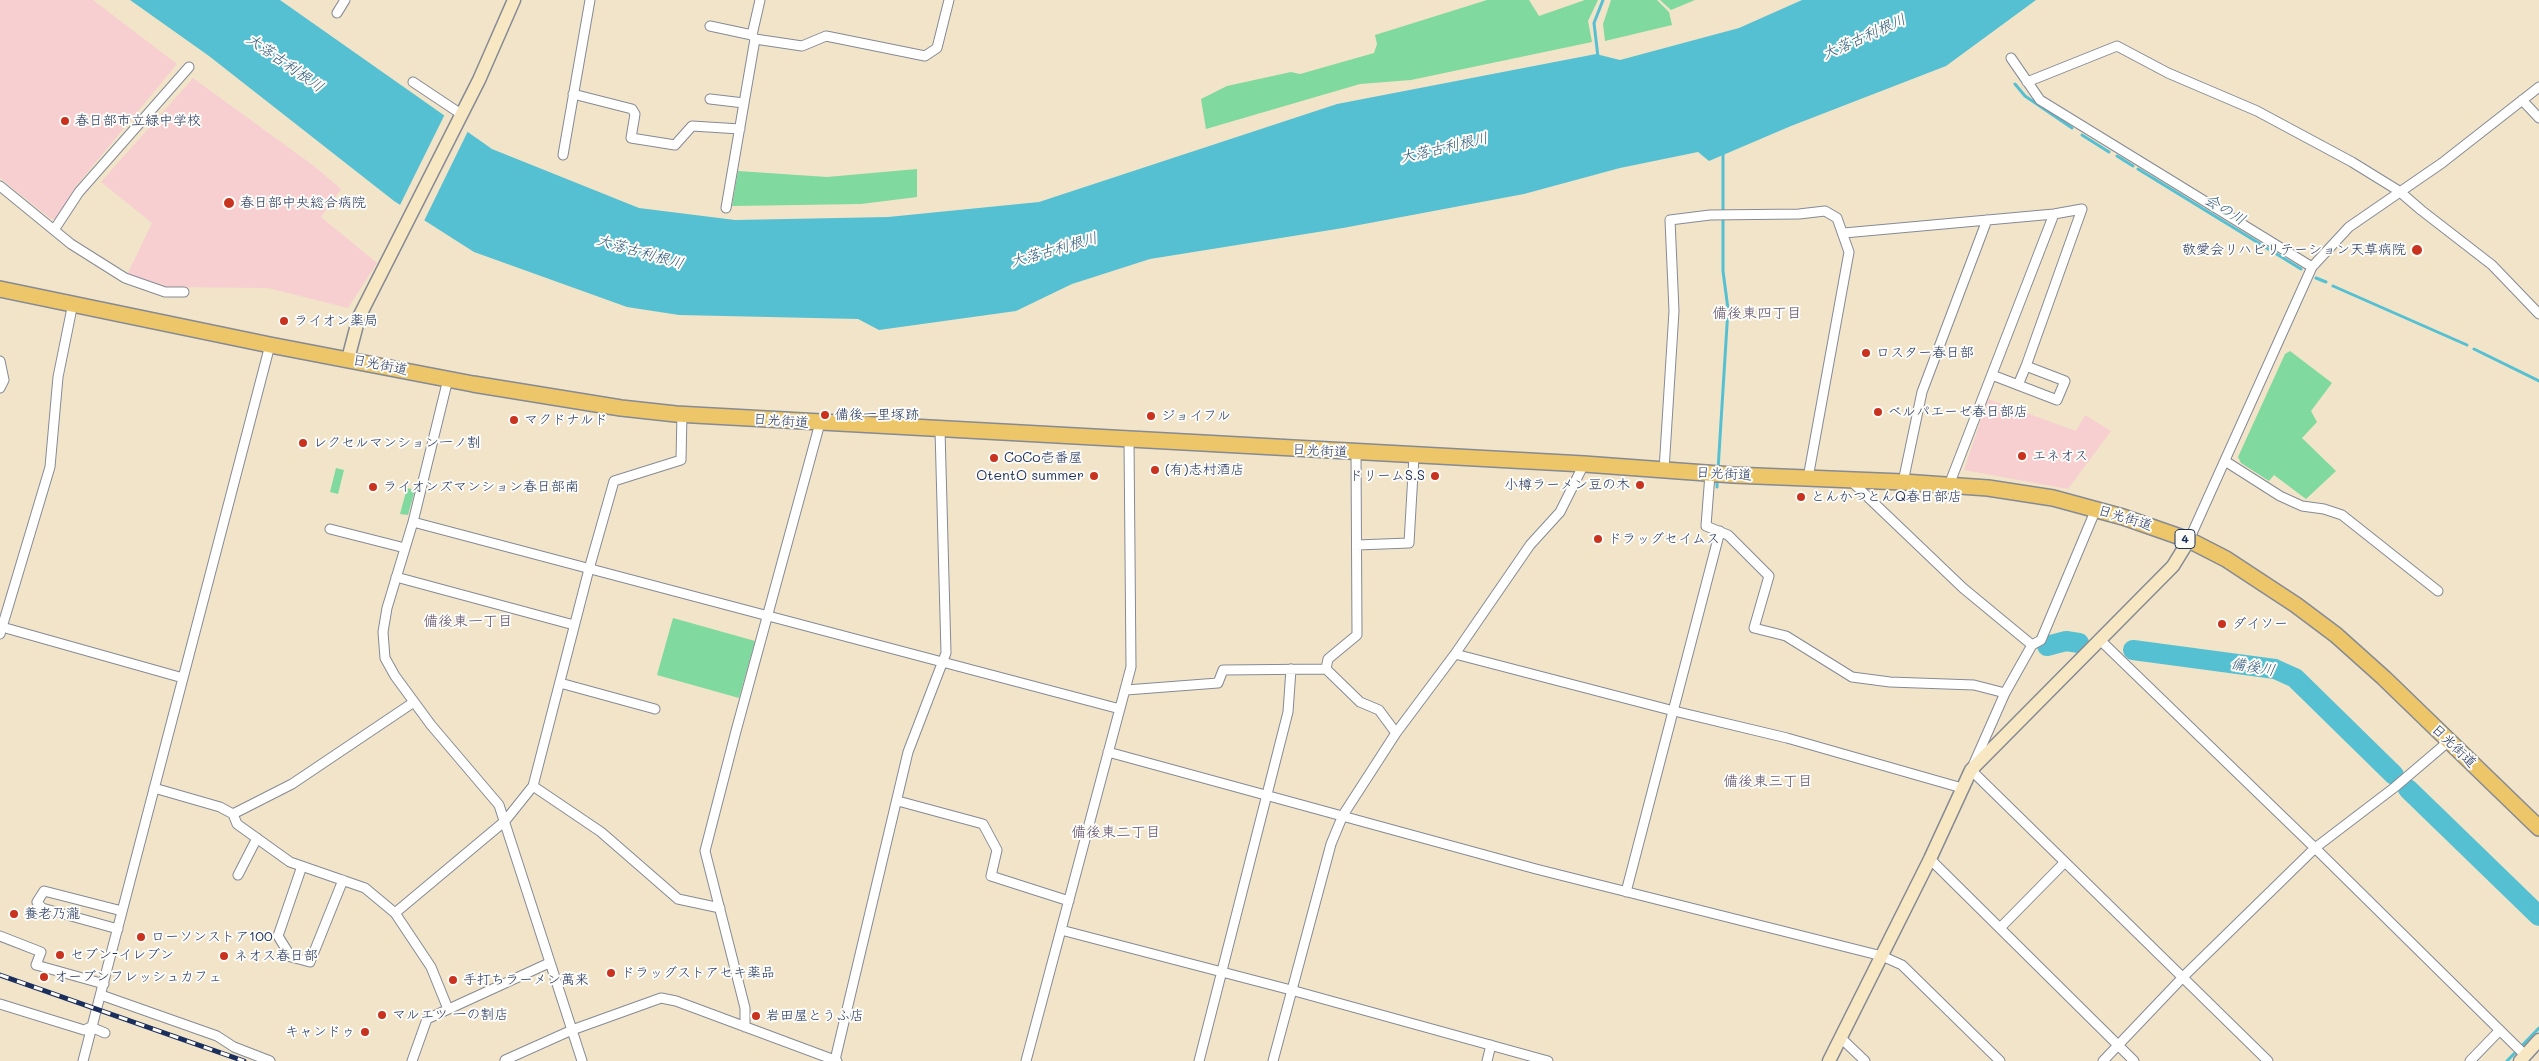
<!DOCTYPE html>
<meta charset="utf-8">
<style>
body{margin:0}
canvas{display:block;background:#f1e4c9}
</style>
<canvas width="2539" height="1061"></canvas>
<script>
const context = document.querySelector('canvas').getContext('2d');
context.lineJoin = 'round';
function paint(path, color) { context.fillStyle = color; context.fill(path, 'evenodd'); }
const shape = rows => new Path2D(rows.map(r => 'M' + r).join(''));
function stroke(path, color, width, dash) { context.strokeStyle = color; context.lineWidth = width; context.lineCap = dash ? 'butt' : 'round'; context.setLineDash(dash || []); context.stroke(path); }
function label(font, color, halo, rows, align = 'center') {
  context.font = font + ' Mali,"Klee One",sans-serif'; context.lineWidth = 4; context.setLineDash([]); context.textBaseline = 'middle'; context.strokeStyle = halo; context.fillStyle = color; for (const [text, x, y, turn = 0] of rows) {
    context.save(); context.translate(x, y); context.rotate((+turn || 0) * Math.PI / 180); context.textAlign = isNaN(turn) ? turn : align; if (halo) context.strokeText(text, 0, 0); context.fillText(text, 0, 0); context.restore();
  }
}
const built = shape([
 [0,0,93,0,177,64,77,185,56,219,51,219,0,178],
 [193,78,314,166,341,189,321,217,377,263,348,308,268,288,161,287,126,277,152,223,101,182],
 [1988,399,2076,431,2085,415,2111,431,2068,489,1964,470]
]);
const green = shape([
 [1487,0,1529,0,1539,16,1585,0,1598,0,1588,21,1592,42,1411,80,1360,84,1206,129,1201,99,1227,86,1291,72,1300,74,1374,53,1377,44,1375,35],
 [1611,0,1657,0,1669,12,1672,25,1605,41,1603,24],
 [1660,0,1695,0,1671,10],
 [917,169,917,197,861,204,732,206,738,171,827,177],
 [2290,351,2332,383,2311,411,2317,422,2302,438,2336,471,2306,499,2274,475,2269,481,2241,463,2238,457,2285,354],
 [336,468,344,470,338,494,330,492],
 [407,488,415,490,408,515,400,514],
 [673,618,755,641,739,698,657,675]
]);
const water = shape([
 [130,0,280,0,492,149,639,208,735,220,888,217,1039,202,1337,104,1596,54,1620,60,1739,28,1802,0,2036,0,1946,66,1791,126,1709,161,1698,152,1620,168,1524,194,1343,228,1150,259,1072,284,1016,311,879,330,858,319,679,315,627,307,474,252,394,201,209,56]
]);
const pier = shape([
 [445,114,468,131,423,223,399,207]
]);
const stream = shape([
 [1598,57,1594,23,1603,0],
 [2015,84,2025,96,2072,128],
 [2082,135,2109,152],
 [2117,156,2133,166],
 [2138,169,2301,269],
 [2316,278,2326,282],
 [2333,286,2467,345],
 [2474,349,2539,381],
 [1718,470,1728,309,1723,271,1723,152],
 [1717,487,1717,478],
 [2507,1061,2539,1028]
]);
const river = shape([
 [2047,646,2066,641,2079,643],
 [2133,650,2275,669,2295,678,2394,775],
 [2408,789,2539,916]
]);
const street = shape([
 [337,13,345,0],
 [710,26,752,35],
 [755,39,802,46,826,36,925,56,937,48,949,0],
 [2011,58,2040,100,2312,267],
 [413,82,461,114],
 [2027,82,2117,46,2168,73,2257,111,2352,162,2399,191,2421,210,2492,265,2539,314],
 [573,94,632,109,635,114,631,138,675,145,692,126,740,129],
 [710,99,744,103],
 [2522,100,2539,118],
 [563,155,590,0],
 [0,186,71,244,125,278,165,292,184,292],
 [726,208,755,39,752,35,760,0],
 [54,230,79,192,189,67],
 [1844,233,2054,214,2082,209,2026,366,2065,381,2057,400,1992,375],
 [0,361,4,380,0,388],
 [448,379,413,522,387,608,383,632,385,658,395,676,431,725,499,805,582,1061],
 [2018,385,2026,366],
 [2225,461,2280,496,2302,506,2324,509,2342,515,2438,591],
 [1664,470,1674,311,1670,220,1710,215,1799,214,1825,211,1837,218,1849,252,1808,478],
 [1710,474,1706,526,1728,535,1769,576,1754,628,1786,636,1852,677,1890,682,1974,685,2005,693],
 [1851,481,1963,588,2032,645],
 [1903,482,1922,392,1987,220],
 [1949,485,2054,214],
 [2096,509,2041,640,2032,645,2005,693,1971,770,2268,1061],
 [413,522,1120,709],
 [330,529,405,548],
 [2189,540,2312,267,2349,227,2442,163,2539,87],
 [1357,545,1409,543,1414,456],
 [396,577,574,625],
 [2,627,183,678],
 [0,634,50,467,58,377,73,303],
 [2099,639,2315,848,2525,1055],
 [1455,654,1674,711,1787,738,1962,788],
 [1326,669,1328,659,1357,635,1356,453],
 [560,683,655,709],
 [1126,690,1218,683,1223,670,1326,669,1360,702,1379,710,1396,733],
 [1108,752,1536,869,1882,956,1902,965,2000,1061],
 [533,786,601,832,678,899,720,908],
 [154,788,220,807,233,814,237,824,290,862,365,888,395,913,431,967,448,1009],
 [898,801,983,824,997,850,991,876,1069,901],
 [233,814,292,784,414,702],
 [1930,859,2134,1061],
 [302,866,278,936,291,957,310,962,343,880],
 [238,875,257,838],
 [1626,892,1720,531],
 [395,913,505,821,533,786,589,569,614,481,681,460,682,414],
 [2000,928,2065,862],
 [118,929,42,908,37,902,44,891,122,911],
 [1061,930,1291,990,1548,1061],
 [0,936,41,952,36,965,104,984],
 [101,995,217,1036,234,1047,270,1061],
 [0,1004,84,1030,91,1027,105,1033],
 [745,1027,745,1008,705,851,736,731,820,423],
 [1841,1038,1865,1061],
 [505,1060,572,1030,661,998,676,1001,837,1061],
 [835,1060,908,752,946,653,940,430],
 [83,1061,270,345],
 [412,1061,427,1019,549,963],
 [1026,1061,1131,667,1129,440],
 [1199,1061,1288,712,1291,669],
 [1273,1061,1331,844,1343,815,1396,733,1455,654,1530,545,1560,512,1584,464],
 [1487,1061,1491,1045],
 [2103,1061,2183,977,2315,848,2395,787,2449,741],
 [2470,1061,2500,1030]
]);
const secondary = shape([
 [348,359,359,317,479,80,514,0],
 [1829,1061,1930,859,1971,770,2173,566,2189,540],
 [2520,1061,2539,1040]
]);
const highway = shape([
 [0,289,270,345,473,384,621,408,676,414,1584,464,1733,475,1903,482,1988,488,2053,498,2123,517,2189,540,2226,559,2296,605,2336,635,2384,678,2539,828]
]);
const rail = shape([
 [0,975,244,1061]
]);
const markers = [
 [65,121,5,"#c8321e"],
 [229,203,6,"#c8321e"],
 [2417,250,6,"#c8321e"],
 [284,321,5,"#c8321e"],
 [1866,353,5,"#c8321e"],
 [1878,412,5,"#c8321e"],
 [825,415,5,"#c8321e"],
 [1151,416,5,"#c8321e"],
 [514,420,5,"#c8321e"],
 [303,443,5,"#c8321e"],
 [2022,456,5,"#c8321e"],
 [994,458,5,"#c8321e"],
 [1155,470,5,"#c8321e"],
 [1094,476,5,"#c8321e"],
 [1435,476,5,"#c8321e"],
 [1640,485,5,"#c8321e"],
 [373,487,5,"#c8321e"],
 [1801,497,5,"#c8321e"],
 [1598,539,5,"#c8321e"],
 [2222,624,5,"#c8321e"],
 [14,914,5,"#c8321e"],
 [141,937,5,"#c8321e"],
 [60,955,5,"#c8321e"],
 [224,956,5,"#c8321e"],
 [611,973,5,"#c8321e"],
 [44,977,5,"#c8321e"],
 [453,980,5,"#c8321e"],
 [382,1015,5,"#c8321e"],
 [756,1016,5,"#c8321e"],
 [365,1032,5,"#c8321e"]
];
const shields = [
 [2185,539,20]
];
const shieldNames = [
 ["4",2185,539]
];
const poiNames = [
 ["春日部市立緑中学校",75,121],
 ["春日部中央総合病院",240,203],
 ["敬愛会リハビリテーション天草病院",2406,250,"right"],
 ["ライオン薬局",294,321],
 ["ロスター春日部",1876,353],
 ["ベルパエーゼ春日部店",1888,412],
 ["備後一里塚跡",835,415],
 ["ジョイフル",1161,416],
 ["マクドナルド",524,420],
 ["レクセルマンション一ノ割",313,443],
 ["エネオス",2032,456],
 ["CoCo壱番屋",1004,458],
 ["(有)志村酒店",1165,470],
 ["OtentO summer",1084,476,"right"],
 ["ドリームS.S",1425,476,"right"],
 ["小樽ラーメン豆の木",1630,485,"right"],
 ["ライオンズマンション春日部南",383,487],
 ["とんかつとんQ春日部店",1811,497],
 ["ドラッグセイムス",1608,539],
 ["ダイソー",2232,624],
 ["養老乃瀧",24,914],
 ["ローソンストア100",151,937],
 ["セブン-イレブン",70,955],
 ["ネオス春日部",234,956],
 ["ドラッグストアセキ薬品",621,973],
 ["オーブンフレッシュカフェ",54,977],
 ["手打ちラーメン萬来",463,980],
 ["マルエツ 一の割店",392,1015],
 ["岩田屋とうふ店",766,1016],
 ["キャンドゥ",355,1032,"right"]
];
const streetNames = [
 ["日光街道",380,365,11],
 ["日光街道",781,421,4],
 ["日光街道",1320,451,3],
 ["日光街道",1724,474,3],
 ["日光街道",2125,518,17],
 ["日光街道",2454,746,44]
];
const waterNames = [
 ["大落古利根川",1864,37,-24],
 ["大落古利根川",285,63,35],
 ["大落古利根川",1444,148,-13],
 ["会の川",2225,210,31],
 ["大落古利根川",1054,250,-16],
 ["大落古利根川",640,252,16],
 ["備後川",2253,667,10]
];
const neighbourhoodNames = [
 ["備後東四丁目",1757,313],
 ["備後東一丁目",468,621],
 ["備後東三丁目",1768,781],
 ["備後東二丁目",1116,832]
];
paint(built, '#f7cfd0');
paint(green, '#80d99e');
paint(water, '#56c0d3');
paint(pier, '#f1e4c9');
stroke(stream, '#56c0d3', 3);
stroke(river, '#56c0d3', 20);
stroke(street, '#868a94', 11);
stroke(secondary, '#868a94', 15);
stroke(highway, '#868a94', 18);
stroke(street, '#fff', 9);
stroke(secondary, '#f7e8c3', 12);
stroke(highway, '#ecc669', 15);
stroke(rail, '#1b2f5e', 5);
stroke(rail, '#fdfcf7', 3, [9]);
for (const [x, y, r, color] of markers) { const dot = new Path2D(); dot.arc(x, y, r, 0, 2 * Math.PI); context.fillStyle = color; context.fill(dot); stroke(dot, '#fdfcf7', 2); }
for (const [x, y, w] of shields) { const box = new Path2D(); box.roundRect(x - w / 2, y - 9.5, w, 19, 4); context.fillStyle = '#fdfcf7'; context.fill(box); stroke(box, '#1b2f5e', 1); }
label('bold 12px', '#1b2f5e', null, shieldNames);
label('14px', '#1b2f5e', '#fdfcf7', poiNames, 'left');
label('14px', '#1b2f5e', '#fdfcf7', streetNames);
label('italic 15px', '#2d5a81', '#fdfcf7', waterNames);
label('15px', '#5f526f', '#fdfcf7', neighbourhoodNames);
</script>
